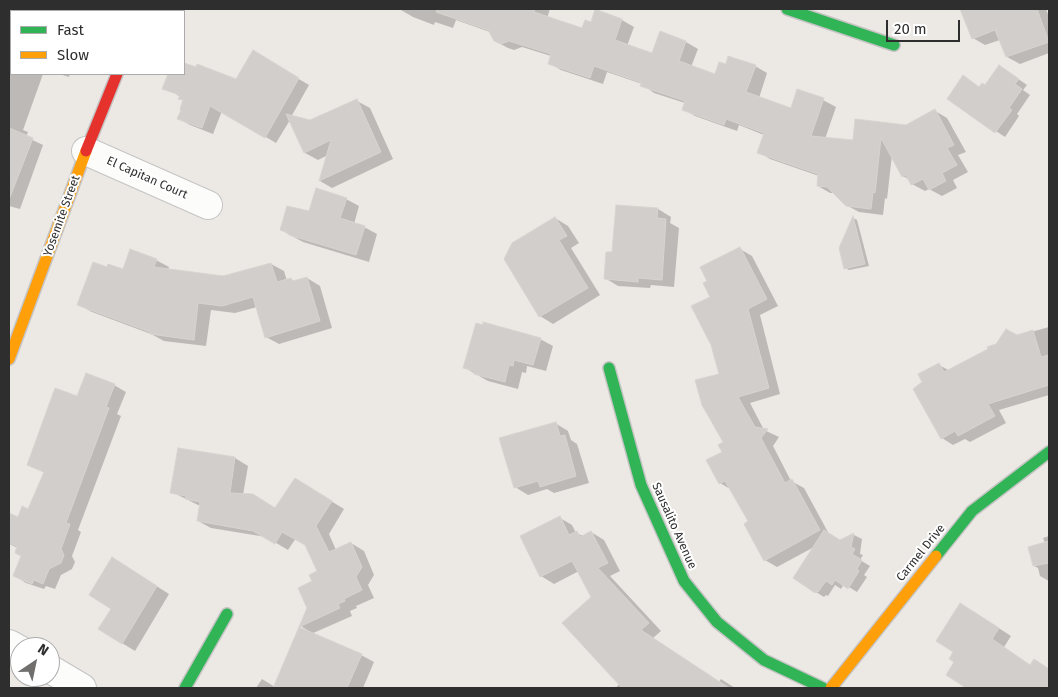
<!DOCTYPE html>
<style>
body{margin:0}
#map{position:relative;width:1058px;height:697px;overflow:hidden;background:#ece8e4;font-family:"Fira Sans",sans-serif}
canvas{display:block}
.frame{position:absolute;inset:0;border:10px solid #2e2e2e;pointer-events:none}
.legend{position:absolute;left:10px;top:10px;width:175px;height:65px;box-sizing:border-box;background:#fff;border:1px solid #ababab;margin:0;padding:6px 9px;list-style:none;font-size:15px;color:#2e2e2e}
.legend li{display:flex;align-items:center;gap:10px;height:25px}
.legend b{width:25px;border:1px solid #ababab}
.north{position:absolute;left:10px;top:637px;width:50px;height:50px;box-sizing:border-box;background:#fff;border:1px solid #ababab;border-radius:50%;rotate:34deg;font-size:14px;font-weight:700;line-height:20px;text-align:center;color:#2e2e2e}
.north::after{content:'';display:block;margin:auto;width:18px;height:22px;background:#706f6e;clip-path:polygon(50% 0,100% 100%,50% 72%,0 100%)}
.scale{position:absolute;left:886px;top:20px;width:74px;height:22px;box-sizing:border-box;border:2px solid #2e2e2e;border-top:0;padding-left:6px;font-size:15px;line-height:18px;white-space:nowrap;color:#2e2e2e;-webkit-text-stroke:4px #fff;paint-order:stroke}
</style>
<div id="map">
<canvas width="1058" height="697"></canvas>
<div class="frame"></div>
<ul class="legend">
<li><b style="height:6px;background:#30b455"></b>Fast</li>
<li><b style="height:6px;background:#ff9f0a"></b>Slow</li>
</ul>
<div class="north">N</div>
<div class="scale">20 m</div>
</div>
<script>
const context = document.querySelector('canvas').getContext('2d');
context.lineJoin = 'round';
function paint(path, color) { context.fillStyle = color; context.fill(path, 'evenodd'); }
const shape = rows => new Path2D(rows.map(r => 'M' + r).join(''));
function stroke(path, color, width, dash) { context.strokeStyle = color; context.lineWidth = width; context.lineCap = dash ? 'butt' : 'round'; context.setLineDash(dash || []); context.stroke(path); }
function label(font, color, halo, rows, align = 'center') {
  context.font = font + ' "Fira Sans",sans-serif'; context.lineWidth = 4; context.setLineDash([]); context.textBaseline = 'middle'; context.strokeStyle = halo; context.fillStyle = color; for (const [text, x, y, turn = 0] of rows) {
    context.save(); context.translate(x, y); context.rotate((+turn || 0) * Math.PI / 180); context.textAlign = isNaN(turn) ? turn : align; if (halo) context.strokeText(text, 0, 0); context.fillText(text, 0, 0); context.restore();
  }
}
const shadow = shape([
 [10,9,73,9,77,11,11,11,11,74,43,74,23,130,28,132,26,137,43,145,20,209,9,206,9,13],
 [402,9,550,9,547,18,582,30,592,23,622,20,634,27,627,46,653,55,686,42,698,49,691,67,716,76,726,65,755,66,767,73,759,98,792,110,798,91,823,100,836,107,825,139,854,142,906,126,935,111,947,118,966,152,958,155,968,172,953,180,957,188,942,196,929,189,925,191,912,184,910,180,903,176,892,155,887,199,885,198,883,215,859,212,846,205,835,193,830,193,818,186,819,176,770,159,758,152,764,135,739,125,737,131,695,116,683,109,685,103,654,93,642,84,607,72,603,84,561,70,549,63,551,56,522,47,514,50,508,48,495,41,490,32,456,20,453,28,435,22,434,25,413,17,401,10],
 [971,9,1046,9,1049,17,1049,53,1020,64,1007,57,1000,40,985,45,973,38,963,12],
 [253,52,309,85,291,117,310,121,357,101,370,108,393,159,332,188,320,181,328,155,318,160,305,153,290,120,276,143,222,111,213,134,190,125,179,119,184,101,180,98,181,97,164,88,169,74,184,74,184,64,237,81],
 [1008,72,1027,85,1023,90,1030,95,1017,114,1019,116,1005,137,948,99,986,86],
 [59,74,70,74,69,77],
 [346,199,359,206,354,224,364,227,377,234,369,262,303,242,281,230,310,213],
 [617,206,658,209,671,217,670,223,679,228,674,287,651,285,650,288,618,286,605,278,614,254],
 [555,218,568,226,579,243,571,248,600,295,553,324,540,316],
 [853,218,857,220,869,266,849,270,845,268],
 [740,249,752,256,778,306,760,315,780,394,750,403,764,430,779,437,773,446,791,481,804,488,829,534,840,541,854,535,862,539,860,554,863,555,860,560,870,566,864,575,867,577,857,592,844,584,841,589,835,585,828,596,826,595,824,597,816,592,816,546,777,567,765,560,750,522,732,490,720,483,725,443,720,374,712,297],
 [156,260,169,267,168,270,223,278,271,264,284,271,287,281,291,279,295,282,307,278,320,286,332,328,279,344,266,337,257,307,235,313,211,310,206,346,164,341,151,334,92,312,79,305,108,269,124,270],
 [1049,327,1049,395,999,410,1006,423,970,442,965,439,953,445,942,438,939,365,950,371,1017,336],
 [540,339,553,346,546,371,527,366,526,373,522,372,518,389,488,381,465,368],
 [114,385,126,392,117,414,121,416,78,530,81,532,72,556,75,562,72,569,61,575,55,589,46,586,44,589,26,583,15,576,22,556,18,548,9,544,9,524,12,516,19,518,29,510,45,473,28,465,77,398],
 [555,423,568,431,571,440,577,444,589,483,554,493,547,489,528,495,515,487],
 [235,458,248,466,243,495,275,509,308,487,344,509,329,534,336,550,351,543,364,551,374,575,368,585,374,598,356,606,357,608,350,611,352,616,311,634,361,655,374,662,363,688,256,688,262,679,275,687,310,633,310,632,301,626,308,608,314,582,318,572,306,544,296,538,288,550,266,537,211,528,198,521,200,506,172,492],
 [560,518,572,525,576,533,583,536,591,532,604,540,620,571,610,576,661,631,653,638,719,682,721,679,735,688,616,688,619,684,592,597,579,571,554,584,541,576],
 [1049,536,1049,581,1040,576,1038,568,1034,566,1045,543,1043,538],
 [125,566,169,594,135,651,99,629,112,608],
 [974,612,1011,636,1004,647,1031,666,1034,661,1049,670,1049,688,969,688,948,675,956,662]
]);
const building = shape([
 [437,9,535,9,534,12,582,28,585,20,591,22,595,9,622,19,615,40,652,53,660,31,686,41,679,61,715,74,719,62,726,64,728,56,756,65,746,92,791,108,797,89,824,98,811,136,853,140,855,119,906,125,935,109,954,145,947,148,957,165,942,173,946,181,929,190,923,179,911,185,906,175,902,177,881,138,875,193,873,192,871,209,846,206,827,187,817,186,818,174,757,153,764,133,726,119,724,125,682,110,685,101,640,86,642,83,594,66,590,78,548,64,551,54,509,41,501,44,494,41,488,30,436,12,437,9],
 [960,9,1037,9,1049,42,1006,57,995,30,972,39,960,9],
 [253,50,299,78,265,138,210,106,202,128,177,119,181,110,180,109,183,100,178,99,180,95,162,89,168,74,184,74,184,63,196,67,197,64,236,79,253,50],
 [999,65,1019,79,1015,84,1022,89,1009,108,1012,110,995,133,947,99,963,75,979,87,982,83,985,85,999,65],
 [357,99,381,152,319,181,331,140,304,153,286,114,310,120,357,99],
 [9,128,33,138,10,197,9,197,9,128],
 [316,188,347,198,340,218,365,226,356,255,289,235,289,233,280,230,287,206,309,211,316,188],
 [616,205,658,208,657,218,666,219,662,280,638,278,638,282,604,279,606,252,612,252,616,205],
 [853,216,865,264,844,269,839,248,853,216],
 [555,217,567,236,559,240,588,288,539,317,504,259,512,243,555,217],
 [740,247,767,299,748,309,769,388,738,397,755,427,768,429,761,438,785,483,792,479,820,530,764,561,744,524,748,521,725,481,719,484,706,460,722,452,718,445,723,442,702,405,695,380,719,374,711,345,691,306,710,297,703,283,707,281,700,267,740,247],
 [130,249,157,259,154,267,223,276,271,263,277,282,291,278,293,281,307,277,320,321,265,338,253,297,222,306,198,303,194,340,150,334,150,332,77,305,93,262,107,267,108,264,123,269,130,249],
 [483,322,541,338,533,365,514,360,513,366,509,365,505,382,474,374,474,371,463,368,476,323,483,325,483,322],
 [1006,329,1017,335,1033,330,1041,357,1049,355,1049,385,988,404,995,416,958,436,955,431,941,439,913,389,922,382,918,374,939,363,944,372,988,349,987,347,996,344,1006,329],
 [86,373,115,384,106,407,109,408,66,523,70,524,61,549,64,555,61,563,49,569,43,584,34,580,32,584,13,576,21,556,15,553,17,546,9,543,9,513,18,517,22,506,28,509,44,472,27,465,55,388,77,396,86,373],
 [556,422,560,436,565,435,576,476,540,487,538,481,514,488,499,438,556,422],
 [178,448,235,457,230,493,253,494,275,508,295,478,332,501,316,526,329,552,351,542,362,567,356,577,362,590,344,599,345,601,338,604,340,608,299,627,307,608,298,588,312,581,309,575,317,571,305,545,282,532,275,544,253,531,197,521,200,502,185,499,186,496,170,493,178,448],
 [560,516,569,535,577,531,580,537,591,531,608,563,598,568,649,623,641,630,729,688,622,688,562,623,591,597,572,561,540,577,520,536,560,516],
 [824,530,840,540,854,533,851,547,855,549,852,554,862,560,857,569,859,571,848,589,835,580,832,585,826,581,818,592,817,591,815,593,793,578,824,530],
 [1049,541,1049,563,1033,566,1028,547,1049,541],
 [112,557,157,586,122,644,98,629,111,609,89,595,112,557],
 [960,603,999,628,992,639,1030,665,1034,659,1049,669,1049,688,966,688,946,675,954,662,949,659,953,652,936,641,960,603],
 [299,627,362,654,347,688,273,688,299,627]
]);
const street = shape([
 [142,11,143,9],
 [86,151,208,205],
 [9,644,20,650],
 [50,669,82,688]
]);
const fast = shape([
 [787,9,894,45],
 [609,368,641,485,684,581,717,622,764,660,823,688],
 [936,556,972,511,1049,452],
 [185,688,227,614]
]);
const slow = shape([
 [9,359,86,151],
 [831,688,936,556]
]);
const jam = shape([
 [86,151,117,74]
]);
const streetNames = [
 ["El Capitan Court",147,178,24],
 ["Yosemite Street",62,216,-70],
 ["Sausalito Avenue",674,526,66],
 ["Carmel Drive",921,553,-51]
];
paint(shadow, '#0003');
paint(building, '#d1cecb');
stroke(building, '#d7d4d0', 1);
stroke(street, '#c5c4c5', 30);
stroke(fast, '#c5c4c5', 14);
stroke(slow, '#c5c4c5', 14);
stroke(jam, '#c5c4c5', 14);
stroke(street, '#fcfcfb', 28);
stroke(fast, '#30b455', 11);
stroke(slow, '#ff9f0a', 11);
stroke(jam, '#e5322d', 11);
label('12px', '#2e2e2e', '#fff', streetNames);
</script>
